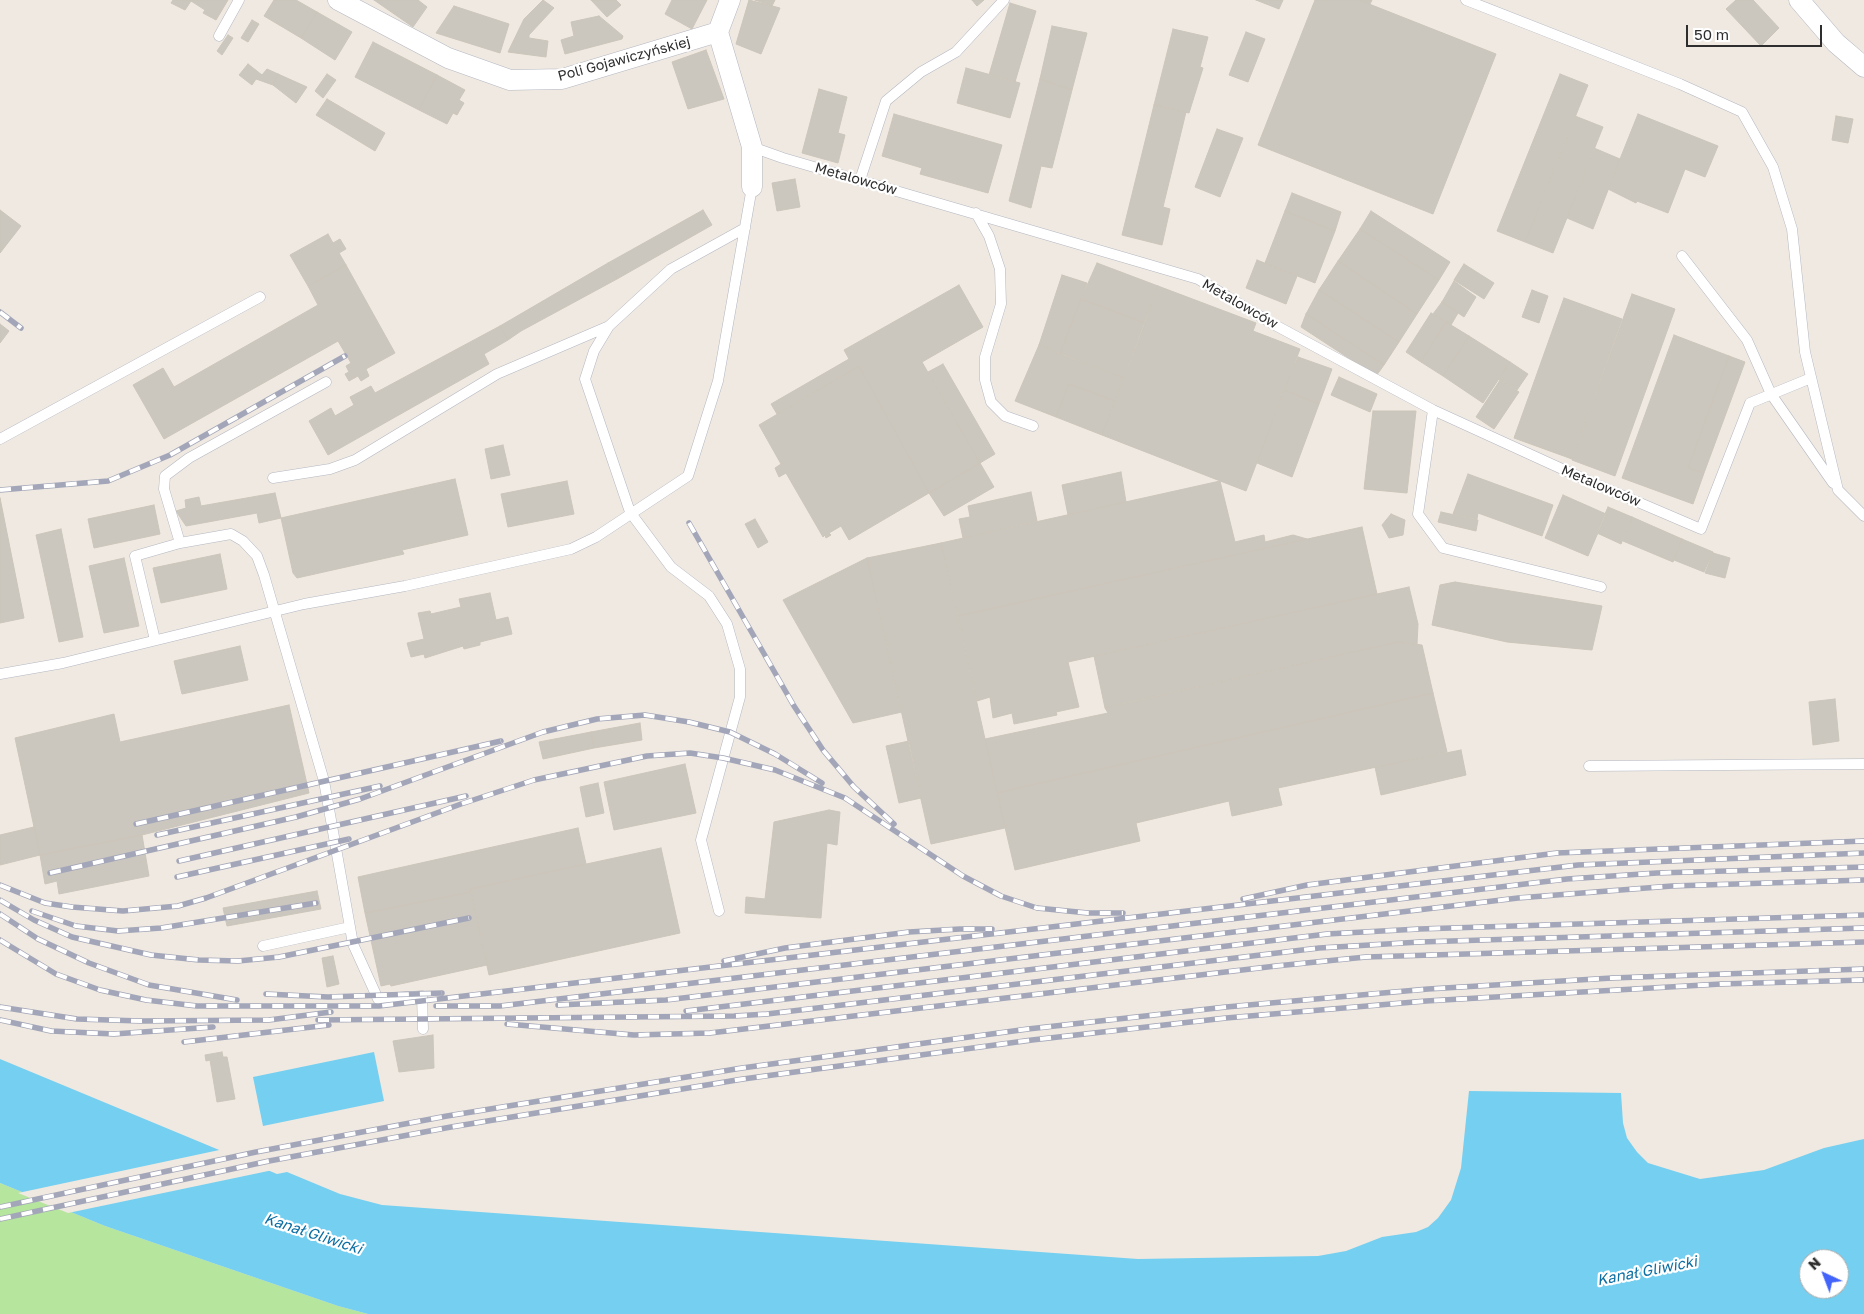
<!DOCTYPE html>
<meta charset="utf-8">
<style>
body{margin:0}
#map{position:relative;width:1864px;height:1314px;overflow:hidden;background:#efe9e1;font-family:"Golos Text",sans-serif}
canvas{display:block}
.north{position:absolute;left:1799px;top:1249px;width:50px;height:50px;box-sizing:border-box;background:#fff;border:1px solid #ababab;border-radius:50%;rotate:317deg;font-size:14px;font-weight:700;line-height:20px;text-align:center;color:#2e2e2e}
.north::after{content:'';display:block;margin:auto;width:18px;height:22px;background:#4264fb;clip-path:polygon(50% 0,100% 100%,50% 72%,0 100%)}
.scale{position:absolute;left:1686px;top:25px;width:136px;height:22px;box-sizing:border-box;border:2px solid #2e2e2e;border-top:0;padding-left:6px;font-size:15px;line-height:18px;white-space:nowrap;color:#2e2e2e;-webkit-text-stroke:4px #fff;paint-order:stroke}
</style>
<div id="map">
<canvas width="1864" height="1314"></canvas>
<div class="north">N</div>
<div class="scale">50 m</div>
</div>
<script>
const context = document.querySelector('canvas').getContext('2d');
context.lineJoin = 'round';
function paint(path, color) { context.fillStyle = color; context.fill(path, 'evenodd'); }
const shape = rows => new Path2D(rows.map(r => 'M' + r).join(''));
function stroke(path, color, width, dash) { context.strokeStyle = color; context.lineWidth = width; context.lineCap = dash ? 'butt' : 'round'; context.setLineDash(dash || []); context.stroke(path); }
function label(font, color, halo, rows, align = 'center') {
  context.font = font + ' "Golos Text",sans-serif'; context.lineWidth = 4.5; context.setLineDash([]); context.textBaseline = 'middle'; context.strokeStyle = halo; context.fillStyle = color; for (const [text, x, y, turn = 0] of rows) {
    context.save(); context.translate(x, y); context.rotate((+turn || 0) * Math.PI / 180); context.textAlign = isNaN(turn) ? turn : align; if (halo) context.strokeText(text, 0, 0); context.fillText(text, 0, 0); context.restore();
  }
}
const green = shape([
 [0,1183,105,1226,338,1306,368,1314,0,1314]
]);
const water = shape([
 [374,1052,384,1101,263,1126,253,1077],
 [0,1059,277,1174,287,1172,340,1194,382,1205,1138,1259,1318,1256,1346,1251,1382,1237,1416,1232,1428,1227,1438,1218,1451,1200,1461,1168,1469,1091,1621,1093,1623,1123,1627,1138,1637,1152,1648,1163,1700,1179,1764,1170,1824,1148,1864,1139,1864,1314,368,1314,338,1306,105,1226,0,1183],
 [1809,1259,1839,1259,1839,1289,1809,1289]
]);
const pier = shape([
 [224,1149,273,1170,68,1213,18,1193]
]);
const building = shape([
 [173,0,228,0,216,20,203,13,205,10,191,1,185,10,171,3,173,0],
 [274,0,296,0,317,12,301,38,264,16,274,0],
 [374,0,418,0,427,7,413,27,374,0],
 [543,0,554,8,529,35,529,38,548,41,546,57,508,52,524,19,543,0],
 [591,0,616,0,621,5,607,17,591,0],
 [672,0,707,0,692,29,665,14,672,0],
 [749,0,780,8,761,54,736,44,749,0],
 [755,0,775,0,772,6,755,0],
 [972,0,984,0,977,6,972,0],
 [1256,0,1283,0,1279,9,1256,0],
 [1315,0,1359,0,1496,54,1433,214,1258,145,1315,0],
 [1359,0,1372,0,1370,4,1359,0],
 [1736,0,1753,0,1779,28,1761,46,1726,9,1736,0],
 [1010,3,1036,11,1015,82,989,75,1010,3],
 [454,6,509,24,500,53,436,33,454,6],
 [317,12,352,32,335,60,301,38,317,12],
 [599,16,623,36,622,39,565,54,561,40,574,36,571,22,599,16],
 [252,20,259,24,248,42,241,38,252,20],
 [1052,26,1087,33,1072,90,1040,79,1052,26],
 [1173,29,1208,37,1200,67,1203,68,1189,113,1154,105,1173,29],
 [1246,32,1265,39,1248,82,1229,75,1246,32],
 [228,35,233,38,222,55,217,51,228,35],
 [373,42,437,75,419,110,355,77,373,42],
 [706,50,724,99,688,109,672,62,706,50],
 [248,64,262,75,267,69,278,74,273,85,256,79,252,85,239,75,248,64],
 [966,68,1020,83,1010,118,957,103,966,68],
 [278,74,307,87,296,103,273,85,278,74],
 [327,74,336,80,323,98,315,91,327,74],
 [1560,74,1588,85,1525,242,1497,231,1560,74],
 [437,75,465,90,459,100,464,103,457,115,453,113,447,124,419,110,437,75],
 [1040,79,1072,90,1052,168,1041,166,1031,208,1009,201,1040,79],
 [819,89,847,97,838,133,845,135,838,163,802,153,819,89],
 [327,99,385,133,375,151,316,115,327,99],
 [1154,105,1186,112,1163,207,1170,209,1162,245,1122,235,1154,105],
 [894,114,1002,145,988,193,920,174,922,168,882,156,894,114],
 [1638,114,1718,146,1705,177,1685,169,1668,213,1637,201,1636,203,1608,189,1638,114],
 [1575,116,1603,127,1553,253,1525,242,1575,116],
 [1836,116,1853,119,1848,143,1832,140,1836,116],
 [1217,129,1243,138,1220,197,1195,187,1217,129],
 [1594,148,1620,159,1593,229,1567,218,1594,148],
 [795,179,800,207,777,211,772,183,795,179],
 [1292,193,1341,212,1335,231,1285,211,1292,193],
 [0,210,21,226,0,253,0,210],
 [703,210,712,225,617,279,608,263,703,210],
 [1285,211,1335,231,1315,283,1265,263,1285,211],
 [1371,211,1450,262,1439,280,1360,229,1371,211],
 [1360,229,1439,280,1417,314,1338,261,1360,229],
 [328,234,333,243,340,239,346,249,339,253,346,265,308,286,290,255,328,234],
 [1257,260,1297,276,1286,304,1246,288,1257,260],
 [1338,261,1417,314,1399,342,1319,290,1338,261],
 [608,263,617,279,521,331,508,340,500,326,608,263],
 [1097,263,1158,286,1145,323,1081,299,1097,263],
 [1464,264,1494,283,1484,299,1454,280,1464,264],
 [346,265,395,353,366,369,369,376,361,381,358,376,349,381,345,374,349,372,346,366,351,363,338,341,164,439,133,385,163,368,174,387,318,305,308,286,346,265],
 [1062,275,1087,283,1060,354,1039,345,1062,275],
 [1454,281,1476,297,1464,317,1442,302,1454,281],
 [959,285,983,327,922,362,980,463,929,493,859,366,777,414,771,404,849,359,844,350,959,285],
 [1158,286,1256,323,1253,331,1300,349,1246,491,1102,435,1158,286],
 [1319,290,1399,342,1384,365,1306,314,1319,290],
 [1532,290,1548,296,1539,323,1522,317,1532,290],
 [1632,294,1675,309,1615,476,1572,460,1632,294],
 [1564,298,1622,319,1572,459,1514,438,1564,298],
 [1081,299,1145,323,1124,378,1060,354,1081,299],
 [1442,302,1458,313,1451,325,1433,314,1442,302],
 [1431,313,1446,322,1421,362,1406,352,1431,313],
 [1306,314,1384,365,1376,376,1301,327,1306,314],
 [1446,322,1469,336,1443,376,1421,362,1446,322],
 [0,324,9,331,0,343,0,324],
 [500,326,508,340,484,354,489,364,328,455,309,421,331,408,335,416,354,405,350,397,371,386,375,393,500,326],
 [1674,335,1729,356,1688,468,1704,473,1693,504,1622,478,1674,335],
 [1469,336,1510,362,1483,403,1443,376,1469,336],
 [1039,345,1124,378,1115,401,1069,384,1056,417,1015,401,1039,345],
 [1729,356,1745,362,1704,473,1688,468,1729,356],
 [1298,357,1332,369,1319,404,1284,390,1298,357],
 [1510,362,1528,374,1517,390,1499,379,1510,362],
 [943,364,995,454,980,463,928,372,943,364],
 [859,366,929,493,849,540,841,526,829,533,831,535,826,538,825,535,823,537,786,473,779,477,775,468,781,464,759,425,859,366],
 [1339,377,1377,394,1370,412,1331,395,1339,377],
 [1500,380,1519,392,1494,429,1476,417,1500,380],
 [1069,384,1115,401,1102,435,1056,417,1069,384],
 [1284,390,1319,404,1292,477,1257,463,1284,390],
 [1373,411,1416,411,1407,493,1364,489,1373,411],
 [503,445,510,475,491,479,485,449,503,445],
 [980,463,994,487,944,516,929,493,980,463],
 [1121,472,1126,502,1068,515,1062,485,1121,472],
 [1468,474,1553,505,1542,536,1478,513,1477,519,1453,514,1468,474],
 [455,479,468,535,402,550,404,554,297,578,293,573,281,518,455,479],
 [567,481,574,514,508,527,501,494,567,481],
 [1220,481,1235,542,1264,535,1265,542,1293,535,1307,539,958,616,941,543,1220,481],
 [1031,492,1037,521,963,538,959,519,970,517,968,506,1031,492],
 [275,493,281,518,259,523,257,513,186,526,176,511,186,508,185,500,199,497,201,506,275,493],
 [1563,495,1606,514,1588,556,1545,538,1563,495],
 [0,498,24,618,0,623,0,498],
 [154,505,160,534,94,548,88,519,154,505],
 [1608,507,1632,517,1621,544,1597,533,1608,507],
 [1441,512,1478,520,1476,531,1438,522,1441,512],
 [1391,514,1405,520,1403,535,1389,538,1382,525,1391,514],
 [1632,517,1682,539,1673,562,1623,541,1632,517],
 [755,519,768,542,758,548,745,524,755,519],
 [1362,527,1377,594,1068,662,1079,707,1056,712,1057,715,1014,724,1012,713,993,718,990,697,977,701,958,616,1362,527],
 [61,529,83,637,59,642,36,535,61,529],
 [1682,539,1713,552,1704,572,1674,560,1682,539],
 [941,543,1005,828,931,844,867,558,941,543],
 [1713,553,1730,558,1725,578,1705,573,1713,553],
 [220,554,227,589,161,603,153,568,220,554],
 [124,558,139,626,104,633,89,566,124,558],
 [867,558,902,712,853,723,783,600,867,558],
 [1455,582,1602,606,1592,650,1507,642,1432,625,1440,585,1455,582],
 [1409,587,1418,624,1417,644,1398,642,1105,708,1094,656,1409,587],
 [490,593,496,620,508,617,512,634,480,642,480,645,464,649,463,646,425,658,424,654,411,657,407,643,424,639,418,613,430,611,431,614,461,607,459,599,490,593],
 [1398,642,1422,645,1433,693,997,793,985,739,1108,713,1105,708,1124,703,1398,642],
 [240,646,248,680,182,694,174,661,240,646],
 [1433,693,1447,752,1278,788,1282,805,1232,816,1229,801,1136,823,1140,841,1015,870,997,793,1433,693],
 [1835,699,1839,741,1813,745,1809,702,1835,699],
 [289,705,309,793,142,835,40,855,15,738,114,714,120,742,289,705],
 [640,723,642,740,594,748,591,732,640,723],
 [591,732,594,748,543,759,539,742,591,732],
 [909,741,921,798,899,803,886,746,909,741],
 [1461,750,1466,775,1381,795,1375,767,1461,750],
 [685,764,696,813,614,830,604,782,685,764],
 [598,783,604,813,586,817,580,787,598,783],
 [829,810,840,812,837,845,827,843,821,918,745,913,746,897,765,899,774,822,829,810],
 [34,827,40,855,0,865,0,835,34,827],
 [578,828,586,864,470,889,471,892,365,913,358,877,578,828],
 [142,835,149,876,59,894,57,881,45,884,40,855,142,835],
 [661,848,680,933,489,975,470,889,661,848],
 [317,891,321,909,227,926,223,908,317,891],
 [471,892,487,965,391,986,390,984,381,986,365,913,471,892],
 [333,956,339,984,327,987,322,958,333,956],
 [433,1035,434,1068,399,1072,393,1041,433,1035],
 [222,1052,223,1057,227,1057,235,1099,217,1102,210,1060,206,1061,205,1055,222,1052]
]);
const lane = shape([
 [1466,0,1680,84,1742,112,1773,167,1792,229,1805,352,1838,490,1864,516],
 [219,36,239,0],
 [752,147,783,158,1198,279,1273,324,1433,410,1584,479,1701,529,1750,403,1811,378],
 [860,180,886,101,921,72,956,52,1004,0],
 [976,213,989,236,1000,269,1001,304,985,357,985,380,991,402,1005,416,1033,426],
 [1682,256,1747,340,1771,394,1833,483],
 [1433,410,1418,514,1443,548,1601,587],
 [0,439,260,297],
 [273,478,330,469,355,460,497,374,609,326],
 [180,543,164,489,165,476,189,458,326,382],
 [155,640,135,556,180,543,231,534,243,541,257,556,264,575,324,781,353,944,378,999,422,996,423,1029],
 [0,674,63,663,304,604,405,586,571,549,596,537,688,476,718,381,752,187],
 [1589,766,1864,764],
 [719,911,701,840,740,697,740,669,727,624,709,596,671,567,630,512,585,379,594,351,609,326,671,269,745,228],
 [263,946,350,927]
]);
const street = shape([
 [338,0,448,58,510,80,562,79,718,32],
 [730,0,718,32,752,147,752,187],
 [1799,0,1836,43,1864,67]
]);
const rail = shape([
 [0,312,21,328],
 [0,490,108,481,170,455,345,356],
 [689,523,794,706,823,750,854,787,894,824],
 [136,824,501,741],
 [157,835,380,786],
 [179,861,466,796],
 [50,873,296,817,360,799,543,732,597,719,645,715,689,722,730,732,775,754,822,783],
 [177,877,349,839],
 [0,885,45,903,72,907,123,911,178,906,206,898,461,804,534,780,647,756,690,753,723,758,775,770,845,798,963,876,1001,896,1037,908,1088,913,1123,913],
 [1243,899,1307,885,1557,853,1864,841],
 [0,900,34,920,72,937,151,955,199,960,238,961,279,957,469,918],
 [32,911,76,926,118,931,161,928,316,903],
 [0,914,38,939,89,963,149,985,237,1000],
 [0,940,56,974,100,990,146,1000,197,1006,379,1006,1578,865,1864,853],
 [724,961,785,948,909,932,960,929,992,929],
 [266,994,328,997,442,993],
 [558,1005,666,1000,1518,898,1672,886,1864,880],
 [436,1006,500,1006,1567,879,1657,873,1864,867],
 [0,1007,77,1019,141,1021,269,1020,331,1012],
 [686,1011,1327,934,1419,929,1864,915],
 [0,1020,51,1031,114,1034,213,1027],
 [318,1020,734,1016,767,1014,1319,948,1420,942,1864,928],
 [507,1024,634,1035,710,1033,1276,966,1366,957,1864,942],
 [184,1042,329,1025],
 [0,1207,256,1152,447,1116,742,1068,1028,1029,1226,1007,1428,989,1612,978,1864,969],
 [0,1219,269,1161,451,1127,743,1079,1032,1040,1226,1018,1426,1001,1721,984,1864,980]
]);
const streetNames = [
 ["Poli Gojawiczyńskiej",624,59,-15],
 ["Metalowców",856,179,16],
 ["Metalowców",1240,304,30],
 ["Metalowców",1601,486,23]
];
const waterNames = [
 ["Kanał Gliwicki",313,1234,18],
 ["Kanał Gliwicki",1647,1271,-11]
];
paint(green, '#b6e59e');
paint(water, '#75cff0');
paint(pier, '#efe9e1');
paint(building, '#cbc7bf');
stroke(building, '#cbc5ba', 1);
stroke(lane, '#b4b7c1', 11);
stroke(street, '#b4b7c1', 21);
stroke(lane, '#fff', 10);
stroke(street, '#fff', 20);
stroke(rail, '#a3a6b8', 5.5);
stroke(rail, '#fff', 4, [11]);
label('14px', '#2e2e2e', '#fff', streetNames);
label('italic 15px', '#0d6fa3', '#fff', waterNames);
</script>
